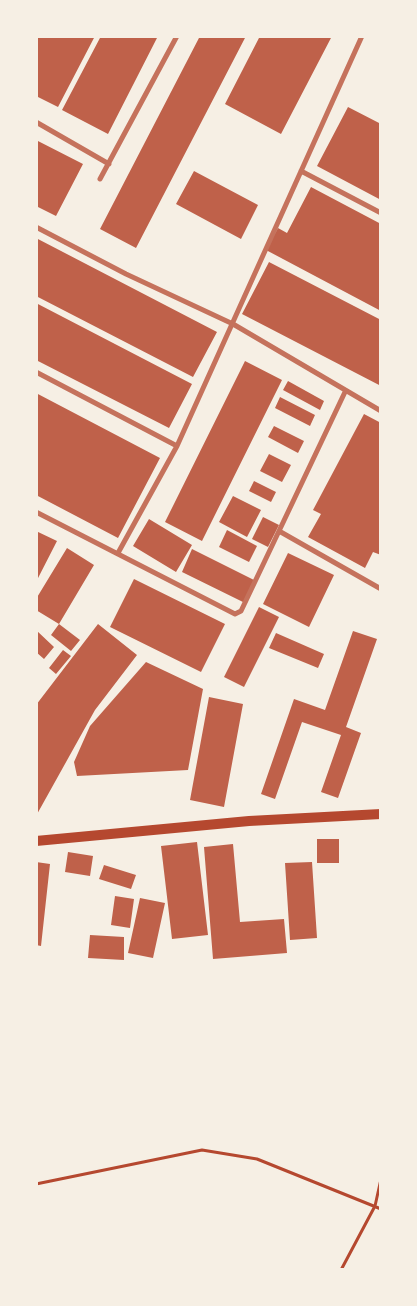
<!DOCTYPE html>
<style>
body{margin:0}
#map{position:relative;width:417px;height:1306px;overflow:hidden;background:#f6efe4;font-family:"Source Serif 4",serif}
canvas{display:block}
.frame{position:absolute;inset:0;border:38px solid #f6efe4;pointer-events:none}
</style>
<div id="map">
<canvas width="417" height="1306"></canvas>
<div class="frame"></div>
</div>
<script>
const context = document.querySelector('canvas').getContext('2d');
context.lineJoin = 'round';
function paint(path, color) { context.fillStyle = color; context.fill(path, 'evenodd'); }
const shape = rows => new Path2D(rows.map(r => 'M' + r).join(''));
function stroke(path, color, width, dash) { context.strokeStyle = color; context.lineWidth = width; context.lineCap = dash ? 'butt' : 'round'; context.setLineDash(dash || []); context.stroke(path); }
const building = shape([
 [36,36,95,36,58,107,36,96],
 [101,36,158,36,108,134,62,110],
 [200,36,246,36,136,248,100,229],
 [260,36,332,36,281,134,225,104],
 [348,107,381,124,381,200,317,166],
 [36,140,83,164,56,216,36,206],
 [194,171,258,205,241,239,176,204],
 [311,187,381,224,381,311,266,250,278,228,287,233],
 [36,238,217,332,193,377,36,296],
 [269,262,381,320,381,386,242,314],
 [36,303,192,384,169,428,36,360],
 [245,361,282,380,202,541,165,522],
 [288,381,324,401,320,410,283,390],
 [36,393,160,458,118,538,36,495],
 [280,397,315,415,310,426,275,408],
 [364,414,381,423,381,555,373,552,365,568,308,537,321,514,313,510],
 [274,426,304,441,298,453,268,437],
 [269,454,291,465,282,482,260,471],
 [254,481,276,492,271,502,249,491],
 [233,496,261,510,247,537,219,522],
 [263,517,279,525,268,547,252,539],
 [149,519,192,545,176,572,133,546],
 [227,530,257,546,249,562,219,547],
 [36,531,57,541,36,582],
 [67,548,94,565,59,624,80,640,71,651,51,635,59,624,36,610,36,599],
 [192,549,256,581,245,603,182,572],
 [288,553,334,575,309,627,263,604],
 [134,579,225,624,201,672,110,627],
 [259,607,279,617,244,687,224,677],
 [98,624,137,655,95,710,36,816,36,705],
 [36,630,54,647,44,659,36,652],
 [353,631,377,639,346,727,361,733,338,798,321,792,341,735,302,722,275,799,261,794,294,699,325,710],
 [276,633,324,654,318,668,269,648],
 [63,650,71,656,56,674,49,668],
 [146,662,203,689,188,770,77,776,74,762,90,726],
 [209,697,243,704,224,807,190,800],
 [317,839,339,839,339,863,317,863],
 [197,842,208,935,172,939,161,846],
 [233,844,240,922,284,919,287,953,213,959,204,847],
 [68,852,93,856,90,876,65,872],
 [36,862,50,864,41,946,36,945],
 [312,862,317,938,290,940,285,863],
 [104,865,136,875,131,889,99,879],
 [115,896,134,899,130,928,111,925],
 [140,898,165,903,153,958,128,953],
 [90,935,124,937,124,960,88,958]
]);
const path = shape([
 [36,1184,202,1150,257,1159,381,1209],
 [341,1270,375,1206,381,1179]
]);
const minor = shape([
 [36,122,109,164],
 [301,171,381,213],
 [100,179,177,36],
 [36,227,126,274,233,324,381,411],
 [36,372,177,446],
 [345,392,279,531,381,589],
 [36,512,235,614,241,611,279,531],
 [118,553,177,446,362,36]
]);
const secondary = shape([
 [36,841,249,821,381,814]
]);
paint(building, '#bf614a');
stroke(path, '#b5482f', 3);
stroke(minor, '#c5725c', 5);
stroke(secondary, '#b5482f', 10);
</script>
